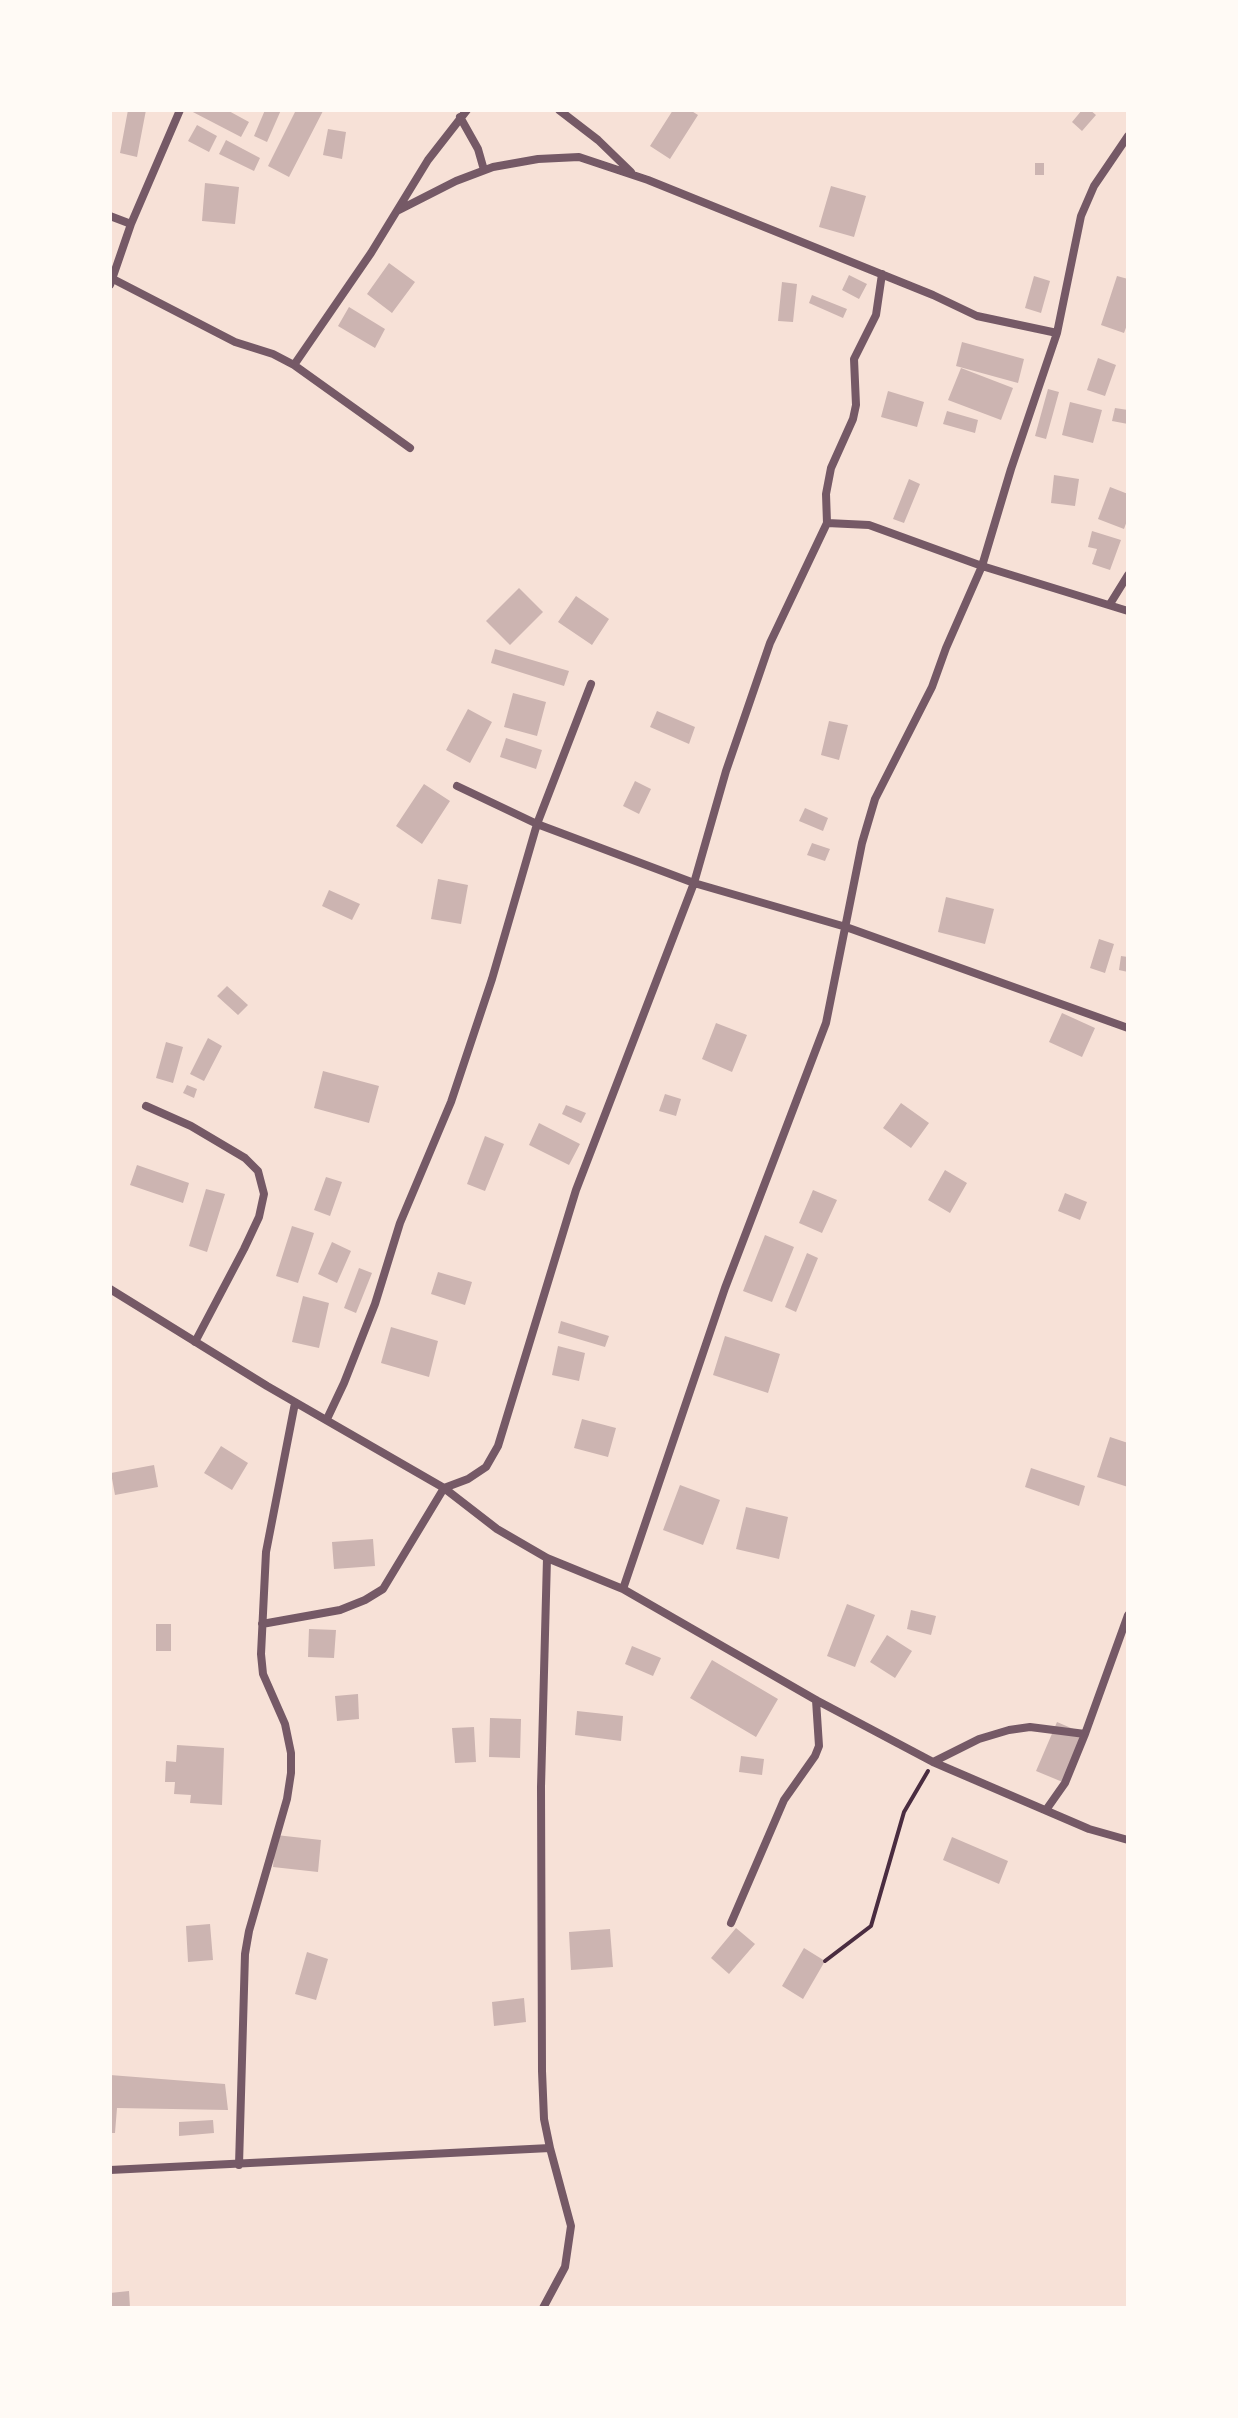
<!DOCTYPE html>
<style>
body{margin:0}
#map{position:relative;width:1238px;height:2418px;overflow:hidden;background:#f7e1d7;font-family:Bitter,serif}
canvas{display:block}
.frame{position:absolute;inset:0;border:112px solid #fffaf5;pointer-events:none}
</style>
<div id="map">
<canvas width="1238" height="2418"></canvas>
<div class="frame"></div>
</div>
<script>
const context = document.querySelector('canvas').getContext('2d');
context.lineJoin = 'round';
function paint(path, color) { context.fillStyle = color; context.fill(path, 'evenodd'); }
const shape = rows => new Path2D(rows.map(r => 'M' + r).join(''));
function stroke(path, color, width, dash) { context.strokeStyle = color; context.lineWidth = width; context.lineCap = dash ? 'butt' : 'round'; context.setLineDash(dash || []); context.stroke(path); }
const building = shape([
 [128,110,146,110,137,157,120,153],
 [189,110,227,110,249,122,241,137],
 [265,110,281,110,267,142,254,136],
 [296,110,323,111,289,177,268,166],
 [673,110,690,110,698,115,670,159,650,146],
 [1082,110,1090,110,1096,115,1082,131,1072,122],
 [197,125,217,136,209,152,188,141],
 [328,129,346,132,342,159,323,155],
 [226,140,260,158,254,171,219,154],
 [1035,163,1044,163,1044,175,1035,175],
 [205,183,239,187,235,224,202,221],
 [831,186,866,196,854,237,819,227],
 [389,263,415,282,392,313,367,294],
 [849,275,867,284,859,299,842,290],
 [1034,276,1050,281,1041,313,1025,308],
 [1117,276,1128,279,1128,322,1124,333,1101,325],
 [782,282,797,284,793,322,778,321],
 [812,295,847,309,843,318,809,303],
 [349,307,385,329,375,348,338,326],
 [962,342,1024,359,1018,383,956,366],
 [1098,358,1116,365,1105,396,1087,390],
 [961,368,1013,388,1001,420,948,400],
 [1048,389,1059,392,1046,439,1035,436],
 [888,391,924,402,917,427,881,417],
 [1070,402,1102,410,1093,443,1062,435],
 [1115,408,1128,410,1128,424,1112,421],
 [947,411,978,420,975,433,943,424],
 [1054,475,1079,479,1075,506,1051,503],
 [909,479,920,484,904,523,893,519],
 [1110,487,1128,494,1128,518,1124,529,1098,519],
 [1092,531,1121,540,1110,570,1092,564,1097,549,1088,547],
 [519,588,543,612,510,645,486,621],
 [576,596,609,619,592,645,558,622],
 [495,649,569,671,564,686,491,663],
 [513,693,546,702,537,736,504,727],
 [468,709,492,722,470,763,446,750],
 [657,711,695,727,689,744,650,727],
 [829,721,848,725,839,760,821,755],
 [506,738,542,750,536,769,500,757],
 [635,781,651,789,639,814,623,806],
 [424,784,450,801,422,844,396,826],
 [805,808,828,818,823,831,799,821],
 [812,843,830,849,825,861,807,855],
 [438,879,468,885,461,924,431,919],
 [329,890,360,904,352,920,322,906],
 [946,897,994,909,985,944,938,932],
 [1099,939,1114,944,1105,973,1090,968],
 [1121,956,1128,957,1128,972,1119,970],
 [227,986,248,1005,238,1015,217,996],
 [1062,1013,1095,1028,1082,1057,1049,1042],
 [716,1023,747,1035,732,1072,702,1059],
 [208,1038,222,1046,204,1081,190,1074],
 [166,1042,183,1047,173,1083,156,1078],
 [323,1071,379,1086,369,1123,314,1108],
 [187,1085,197,1089,194,1098,183,1093],
 [665,1094,681,1099,676,1116,659,1111],
 [901,1103,929,1123,911,1148,883,1128],
 [566,1105,586,1113,581,1123,562,1114],
 [539,1123,580,1144,569,1165,529,1145],
 [485,1136,504,1144,485,1191,467,1184],
 [137,1165,189,1183,183,1203,130,1185],
 [945,1170,967,1183,950,1213,928,1200],
 [326,1177,342,1182,330,1216,314,1210],
 [206,1189,225,1194,207,1252,189,1246],
 [813,1190,837,1200,822,1233,799,1223],
 [1065,1193,1087,1202,1080,1220,1058,1211],
 [292,1226,314,1233,298,1283,276,1276],
 [765,1235,794,1247,772,1302,743,1291],
 [332,1242,351,1251,337,1283,318,1274],
 [807,1253,818,1258,796,1312,785,1307],
 [359,1268,372,1273,356,1313,344,1308],
 [438,1272,472,1282,465,1305,431,1294],
 [303,1296,329,1303,319,1348,292,1342],
 [561,1321,609,1336,605,1347,558,1333],
 [391,1327,438,1341,429,1377,381,1363],
 [725,1336,780,1354,768,1393,713,1375],
 [558,1346,585,1353,579,1381,552,1375],
 [582,1419,616,1428,608,1457,574,1448],
 [1110,1437,1128,1443,1128,1487,1097,1477],
 [221,1446,248,1463,232,1490,204,1473],
 [154,1465,158,1487,115,1495,111,1473],
 [1031,1468,1085,1486,1079,1506,1025,1487],
 [680,1485,720,1500,703,1545,663,1530],
 [746,1507,788,1517,779,1559,736,1549],
 [373,1539,375,1566,334,1569,332,1542],
 [847,1604,875,1615,855,1667,827,1656],
 [911,1610,936,1616,931,1635,907,1629],
 [156,1624,171,1624,171,1651,156,1651],
 [309,1629,336,1630,334,1658,308,1657],
 [887,1635,912,1651,895,1678,870,1662],
 [632,1646,661,1658,653,1676,625,1664],
 [712,1660,778,1699,756,1737,690,1698],
 [358,1694,359,1719,337,1721,335,1696],
 [577,1711,623,1716,621,1741,575,1735],
 [490,1718,521,1719,520,1758,489,1757],
 [1057,1722,1085,1734,1065,1783,1036,1771],
 [474,1727,476,1762,455,1763,452,1728],
 [177,1745,224,1748,222,1805,190,1803,191,1795,174,1794,175,1782,165,1782,166,1761,176,1762],
 [741,1756,764,1759,762,1775,739,1772],
 [276,1835,321,1840,318,1872,273,1867],
 [952,1837,1008,1861,999,1884,943,1860],
 [210,1924,213,1960,188,1962,186,1926],
 [736,1928,755,1944,729,1974,711,1958],
 [610,1929,613,1967,571,1970,569,1932],
 [804,1948,825,1961,803,1999,782,1986],
 [307,1952,328,1959,316,2000,295,1994],
 [524,1998,526,2022,494,2026,492,2002],
 [110,2075,225,2084,228,2110,117,2108,115,2133,110,2133],
 [213,2120,214,2133,179,2136,179,2122],
 [129,2291,130,2308,110,2308,110,2293]
]);
const path = shape([
 [825,1961,871,1926,904,1812,928,1771]
]);
const minor = shape([
 [559,110,598,140,631,172],
 [460,117,478,149,484,170],
 [397,211,456,181,493,167,538,159,579,157,648,180,933,295,977,316,1057,333],
 [110,216,131,224,180,110],
 [113,279,235,342,273,354,294,365,410,448],
 [110,285,131,224],
 [294,365,371,253,428,160,467,110],
 [827,523,869,525,982,566,1128,611],
 [1110,604,1128,575],
 [457,786,537,824,694,883,846,927,1128,1028],
 [146,1106,191,1126,245,1158,258,1171,264,1194,259,1217,244,1249,195,1342],
 [110,1289,267,1386,444,1488,497,1529,547,1558,623,1589,816,1700,933,1762,1089,1829,1128,1840],
 [327,1419,344,1383,375,1304,400,1223,451,1102,492,979,537,824,591,684],
 [623,1589,725,1288,826,1023,862,843,875,799,932,687,946,648,982,566,1011,469,1057,333,1081,216,1094,186,1128,136],
 [262,1624,340,1610,365,1600,383,1589,444,1488,468,1479,486,1467,498,1446,576,1190,694,883,726,771,770,643,827,523,826,494,831,468,853,419,856,405,854,359,876,315,882,274],
 [933,1762,979,1739,1009,1730,1030,1727,1085,1734],
 [1046,1810,1065,1783,1085,1734,1128,1615],
 [731,1923,784,1800,815,1756,819,1746,816,1700],
 [239,2165,245,1954,249,1931,287,1799,291,1773,291,1753,285,1724,263,1674,261,1654,266,1552,295,1403],
 [110,2170,550,2148],
 [543,2308,565,2267,571,2226,550,2148,544,2119,542,2071,541,1787,547,1558]
]);
paint(building, '#ccb4b1');
stroke(path, '#4a2c40', 4);
stroke(minor, '#755966', 8);
</script>
